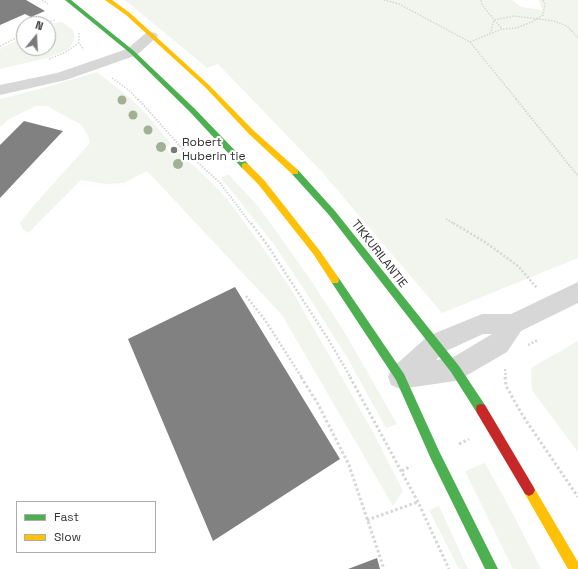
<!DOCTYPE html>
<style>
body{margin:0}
#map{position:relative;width:578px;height:569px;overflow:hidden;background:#fff;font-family:"Space Grotesk",sans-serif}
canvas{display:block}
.legend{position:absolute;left:16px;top:501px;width:140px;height:52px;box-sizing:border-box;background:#fff;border:1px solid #adadad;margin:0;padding:5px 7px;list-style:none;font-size:12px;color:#333}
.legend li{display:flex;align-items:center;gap:8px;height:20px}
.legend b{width:20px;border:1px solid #adadad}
.north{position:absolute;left:16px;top:16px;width:40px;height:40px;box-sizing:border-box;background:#fff;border:1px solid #adadad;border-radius:50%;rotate:18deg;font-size:11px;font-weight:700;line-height:16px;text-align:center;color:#333}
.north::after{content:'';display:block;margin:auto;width:14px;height:18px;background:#7a7a7a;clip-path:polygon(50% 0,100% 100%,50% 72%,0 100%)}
</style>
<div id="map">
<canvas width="578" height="569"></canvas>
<ul class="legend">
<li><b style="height:5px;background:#4caf50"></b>Fast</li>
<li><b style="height:5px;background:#ffc107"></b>Slow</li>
</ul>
<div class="north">N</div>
</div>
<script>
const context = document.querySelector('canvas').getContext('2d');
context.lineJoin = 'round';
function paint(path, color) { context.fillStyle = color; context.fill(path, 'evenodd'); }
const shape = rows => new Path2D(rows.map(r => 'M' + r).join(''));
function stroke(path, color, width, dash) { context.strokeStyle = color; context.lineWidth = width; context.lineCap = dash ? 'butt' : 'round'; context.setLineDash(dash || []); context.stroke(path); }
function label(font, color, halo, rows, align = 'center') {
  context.font = font + ' "Space Grotesk",sans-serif'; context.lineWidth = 4; context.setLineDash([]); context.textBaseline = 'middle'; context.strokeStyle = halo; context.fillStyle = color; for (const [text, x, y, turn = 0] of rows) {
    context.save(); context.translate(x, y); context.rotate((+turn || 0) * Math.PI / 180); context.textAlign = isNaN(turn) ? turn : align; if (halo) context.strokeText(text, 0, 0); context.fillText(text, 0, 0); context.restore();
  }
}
const green = shape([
 [125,0,512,0,521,7,542,10,539,0,578,0,578,258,442,313,322,172,218,64,207,68],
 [62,22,73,30,75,37,73,43,67,50,47,58,0,69,0,49,24,37,24,48,48,48,48,24],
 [97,72,130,98,146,114,171,144,166,148,173,156,180,153,215,186,227,199,261,245,291,289,373,432,403,491,393,506,282,315,147,171,124,183,107,184,81,180,29,232,23,230,20,223,35,204,89,144,89,138,82,125,47,106,36,106,9,119,0,127,0,99,43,88],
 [228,174,258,206,308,276,342,328,397,424,386,428,347,357,305,291,273,243,221,178],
 [578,341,578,452,532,390,531,368],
 [485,463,515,518,541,569,513,569,465,471],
 [439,506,468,569,459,569,429,510]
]);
const building = shape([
 [0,0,26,0,45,11,31,17,25,14,0,25],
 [24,121,63,131,0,198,0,145],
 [235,287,340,459,213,541,128,339],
 [377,558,380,569,348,569]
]);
const pathFar3 = shape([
 [42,0,48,4],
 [384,0,399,4,470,42,517,100],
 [45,24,55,20],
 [503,29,516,28,532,22,543,15,545,4,543,0],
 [79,33,79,43,84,50],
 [490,34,494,20,514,16,554,21,567,26,578,38],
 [470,42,502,29,482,5,481,0],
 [0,46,24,34],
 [49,59,64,53,79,43],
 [112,78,130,91,138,100]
]);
const pathFar2 = shape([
 [138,99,180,146,220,183,251,224],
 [516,99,578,176],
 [174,150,180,146],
 [446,219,455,224]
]);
const pathFar1 = shape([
 [251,223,268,246,328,339,351,378],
 [453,223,485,242,518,266,537,288],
 [246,296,265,320,302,378],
 [528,345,538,340],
 [505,369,506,378]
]);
const path = shape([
 [301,377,318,404,349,465,384,569],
 [350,377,418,502,449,569],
 [505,377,506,386,523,416,578,497],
 [459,444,469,439],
 [402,471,411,466],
 [367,520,418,502]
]);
const street = shape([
 [151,32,156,33,158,36,137,55,66,80,0,95,0,85,57,73,127,49,146,33,151,32],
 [578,282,578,303,521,331,507,352,464,377,455,381,400,389,391,385,388,377,391,369,428,336,482,314,511,314,578,282],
 [483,334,492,334,452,358,436,360,444,352,483,334]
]);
const fast = shape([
 [65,0,71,0,134,51,194,108,248,164,248,168,242,168,190,112,130,53,65,0],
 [295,169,298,170,335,211,459,366,485,405,486,409,485,413,481,414,477,413,451,372,329,215,292,174,292,170,295,169],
 [335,276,338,277,404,374,439,451,498,569,485,569,431,459,396,380,332,283,331,280,332,277,335,276]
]);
const slow = shape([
 [105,0,112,0,130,13,209,85,253,130,298,170,298,174,292,174,249,134,205,87,126,15,105,0],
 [245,163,248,164,264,180,320,251,338,277,339,280,338,283,332,283,314,255,258,184,242,168,242,164,245,163],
 [529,484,533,486,578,562,578,569,568,569,525,494,523,490,525,486,529,484]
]);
const jam = shape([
 [481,404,485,405,533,486,535,490,533,494,529,496,525,494,477,413,476,409,477,405,481,404]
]);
const trees = [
 [122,100,4.5],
 [133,115,4.5],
 [148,130,4.5],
 [161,147,5],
 [178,164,5]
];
const markers = [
 [174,150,4,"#7a7a7a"]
];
const poiNames = [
 ["Robert",182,143],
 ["Huberin tie",182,157]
];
const streetNames = [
 ["TIKKURILANTIE",379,254,52]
];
paint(green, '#f1f5ed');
paint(building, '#818181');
stroke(pathFar3, '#d6d6d6', 1.5, [1.5, 1.5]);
stroke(pathFar2, '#d6d6d6', 2, [1.5, 1.5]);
stroke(pathFar1, '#d6d6d6', 2.5, [2, 2]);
stroke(path, '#d6d6d6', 3, [2.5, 2.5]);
paint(street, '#d7d7d7');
paint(fast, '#4caf50');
paint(slow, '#ffc107');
paint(jam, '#c62828');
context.fillStyle = '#a2b095';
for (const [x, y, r] of trees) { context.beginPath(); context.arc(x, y, r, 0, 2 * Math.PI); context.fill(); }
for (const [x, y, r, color] of markers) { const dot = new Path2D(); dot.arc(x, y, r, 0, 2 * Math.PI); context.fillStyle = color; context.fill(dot); stroke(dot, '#fff', 1.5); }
label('12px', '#333', '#fff', poiNames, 'left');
label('12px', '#333', '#fff', streetNames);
</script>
